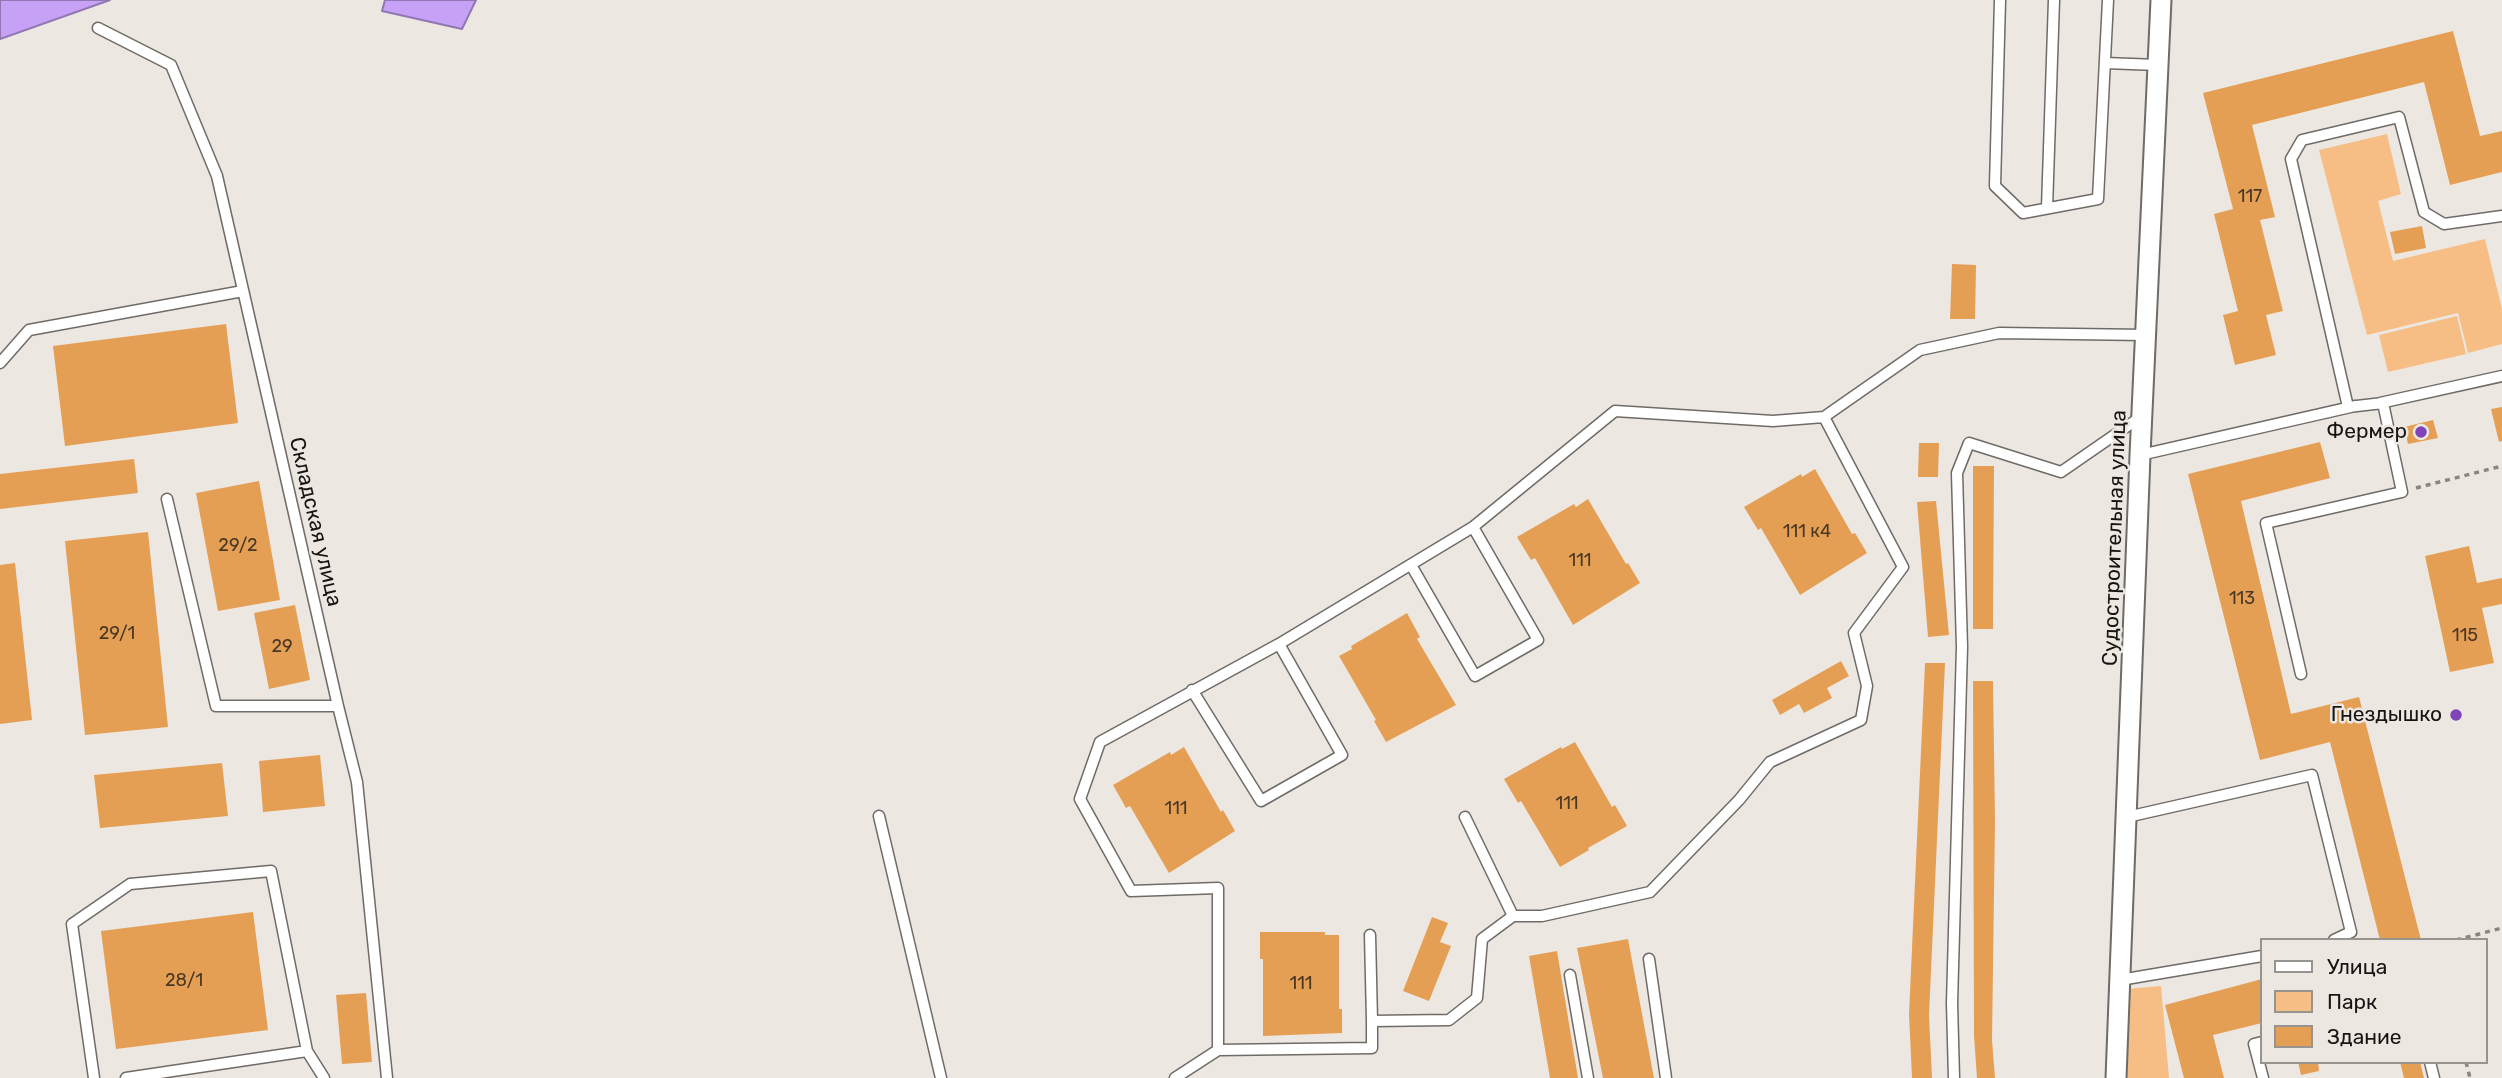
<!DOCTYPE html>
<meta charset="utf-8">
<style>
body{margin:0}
#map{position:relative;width:2502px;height:1078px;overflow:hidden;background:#ede7e2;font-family:Rubik,sans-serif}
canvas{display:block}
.legend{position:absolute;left:2260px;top:938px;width:228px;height:126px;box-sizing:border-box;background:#ede7e2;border:2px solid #97938f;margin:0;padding:9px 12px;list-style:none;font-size:21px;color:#161513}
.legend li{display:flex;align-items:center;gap:14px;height:35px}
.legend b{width:35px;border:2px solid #97938f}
</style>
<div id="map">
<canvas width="2502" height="1078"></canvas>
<ul class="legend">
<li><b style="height:9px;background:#fff"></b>Улица</li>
<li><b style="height:19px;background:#f6be85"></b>Парк</li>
<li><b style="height:19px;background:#e59f55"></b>Здание</li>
</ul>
</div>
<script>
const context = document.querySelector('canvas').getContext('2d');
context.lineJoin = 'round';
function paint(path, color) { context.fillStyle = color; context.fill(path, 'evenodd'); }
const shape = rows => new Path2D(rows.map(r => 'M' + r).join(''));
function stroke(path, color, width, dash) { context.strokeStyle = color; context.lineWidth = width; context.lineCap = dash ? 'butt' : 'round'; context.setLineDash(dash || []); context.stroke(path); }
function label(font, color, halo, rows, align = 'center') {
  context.font = font + ' Rubik,sans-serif'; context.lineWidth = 5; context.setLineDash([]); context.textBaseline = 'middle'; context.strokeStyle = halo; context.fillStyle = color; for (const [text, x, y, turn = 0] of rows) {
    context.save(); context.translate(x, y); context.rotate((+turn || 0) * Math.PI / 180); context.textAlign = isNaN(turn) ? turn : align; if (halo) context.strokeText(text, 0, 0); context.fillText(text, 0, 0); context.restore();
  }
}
const green = shape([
 [2387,134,2401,194,2378,201,2393,261,2485,239,2502,309,2502,344,2468,353,2458,313,2367,335,2319,150],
 [2457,316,2466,354,2388,372,2379,335],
 [2161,986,2169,1078,2124,1078,2126,989]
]);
const water = shape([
 [0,0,110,0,0,39,0,0],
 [385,0,476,0,462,29,382,11,385,0]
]);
const building = shape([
 [2453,31,2480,136,2502,131,2502,172,2450,185,2424,82,2252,125,2275,217,2260,220,2283,311,2266,315,2276,355,2235,365,2223,315,2238,311,2214,214,2233,209,2203,93],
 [2422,226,2426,248,2395,254,2390,232],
 [1952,264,1976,265,1975,319,1950,319],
 [226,324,238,423,65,446,53,346],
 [2502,407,2502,441,2499,442,2491,409],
 [2433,420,2438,438,2408,444,2404,427],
 [2320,442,2330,478,2241,501,2291,714,2359,697,2421,940,2380,940,2330,742,2260,760,2188,474],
 [1919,443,1939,443,1938,477,1918,477],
 [134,459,138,493,0,509,0,474],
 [1973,466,1994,466,1993,629,1973,629],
 [1815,469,1852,534,1855,533,1867,553,1800,595,1761,528,1758,530,1744,507,1801,474,1802,477],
 [259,481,280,600,218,611,196,493],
 [1588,499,1626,564,1628,563,1640,583,1573,625,1535,558,1531,560,1517,537,1574,504,1576,507],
 [1936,501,1949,635,1928,637,1917,502],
 [148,532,168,727,85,735,65,541],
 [2469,546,2477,583,2502,578,2502,604,2482,608,2494,663,2450,672,2425,556],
 [15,563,32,720,0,724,0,565],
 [295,605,310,680,269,689,254,613],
 [1407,613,1420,637,1417,639,1456,705,1386,742,1374,721,1376,720,1339,656,1352,649,1351,646],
 [1841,661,1849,676,1827,688,1832,698,1804,713,1799,704,1780,715,1772,700],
 [1925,663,1945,663,1929,1015,1932,1078,1912,1078,1909,1014],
 [1973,681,1993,681,1995,821,1992,1040,1995,1078,1977,1078,1974,1036],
 [1575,742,1612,807,1615,805,1627,826,1588,848,1589,850,1560,867,1521,801,1518,803,1504,779,1561,747,1562,749],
 [1184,747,1221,812,1223,810,1235,831,1169,873,1130,806,1126,808,1113,785,1170,752,1171,755],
 [320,755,325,806,263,812,259,761],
 [222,763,228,816,100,828,94,775],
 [253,912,268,1030,116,1049,101,931],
 [1432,917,1448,923,1440,942,1451,946,1429,1001,1403,991],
 [1260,932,1325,932,1325,935,1339,935,1339,1009,1342,1009,1342,1033,1263,1036,1263,959,1260,959],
 [1628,939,1654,1078,1603,1078,1577,948],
 [1557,951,1578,1078,1550,1078,1529,956],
 [2262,979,2262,1023,2213,1035,2224,1078,2184,1078,2165,1005],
 [366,993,372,1062,342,1064,336,995],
 [2298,1062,2318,1062,2319,1071,2301,1075],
 [2400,1062,2420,1062,2424,1078,2404,1078]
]);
const path = shape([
 [2416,488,2502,466],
 [2456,940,2502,928],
 [2466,1062,2470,1078]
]);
const lane = shape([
 [2000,0,1995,186,2023,213,2098,199,2108,0],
 [98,28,171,65,217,176,338,706,357,782,387,1078],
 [2105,63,2158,65],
 [2047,208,2054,0],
 [0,363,29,330,243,291],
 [2380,403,2502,376],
 [1824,417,1920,350,1999,333,2146,335],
 [2140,455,2355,406],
 [167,499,216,706,338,706],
 [1411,565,1475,676,1538,640,1473,527],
 [2301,674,2266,523,2402,492,2383,403,2348,407,2291,159,2302,140,2399,117,2424,212,2444,224,2502,216],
 [1192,690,1261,801,1342,755,1279,644],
 [879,816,941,1078],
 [1465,817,1513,916],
 [2127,817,2312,775,2351,932,2334,940],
 [1370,935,1372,1021],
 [1649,959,1666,1078],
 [1570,975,1588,1078],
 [2120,980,2262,956],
 [2262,1042,2254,1044,2263,1078],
 [2430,1062,2434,1078],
 [94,1078,72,924,130,884,271,871,307,1051],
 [126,1078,307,1051,324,1078],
 [1175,1078,1218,1050,1372,1048,1372,1021,1449,1020,1477,998,1482,939,1513,916,1542,916,1650,892,1739,800,1770,762,1861,720,1867,686,1854,633,1903,567,1824,417,1773,421,1615,411,1473,527,1279,644,1100,742,1080,799,1131,891,1218,888,1218,1050],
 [1954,1078,1952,1003,1962,647,1957,473,1969,443,2061,472,2142,416]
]);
const street = shape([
 [2116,1078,2140,455,2161,0]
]);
const markers = [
 [2421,432,7,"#7f44ba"],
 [2456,715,7,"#7f44ba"]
];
const numberNames = [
 ["117",2250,197],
 ["111 к4",1807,532],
 ["29/2",238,546],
 ["111",1580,561],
 ["113",2242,599],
 ["29/1",117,634],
 ["115",2465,636],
 ["29",282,647],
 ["111",1567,804],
 ["111",1176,809],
 ["28/1",184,981],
 ["111",1301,984]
];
const poiNames = [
 ["Фермер",2407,432],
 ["Гнездышко",2442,715]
];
const streetNames = [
 ["Складская улица",315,522,77],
 ["Судостроительная улица",2115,538,-88]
];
paint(green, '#f6be85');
paint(water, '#c6a1f6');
stroke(water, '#9177b2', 2);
paint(building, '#e59f55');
stroke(lane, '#6f6b66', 13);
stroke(street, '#6f6b66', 23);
stroke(path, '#898682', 3.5, [5, 5]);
stroke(lane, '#fff', 10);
stroke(street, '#fff', 19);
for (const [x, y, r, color] of markers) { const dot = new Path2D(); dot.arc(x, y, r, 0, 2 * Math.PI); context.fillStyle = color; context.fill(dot); stroke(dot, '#ede7e2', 2.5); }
label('18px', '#4a3824', null, numberNames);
label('21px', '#161513', '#ede7e2', poiNames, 'right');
label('21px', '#161513', '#ede7e2', streetNames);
</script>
